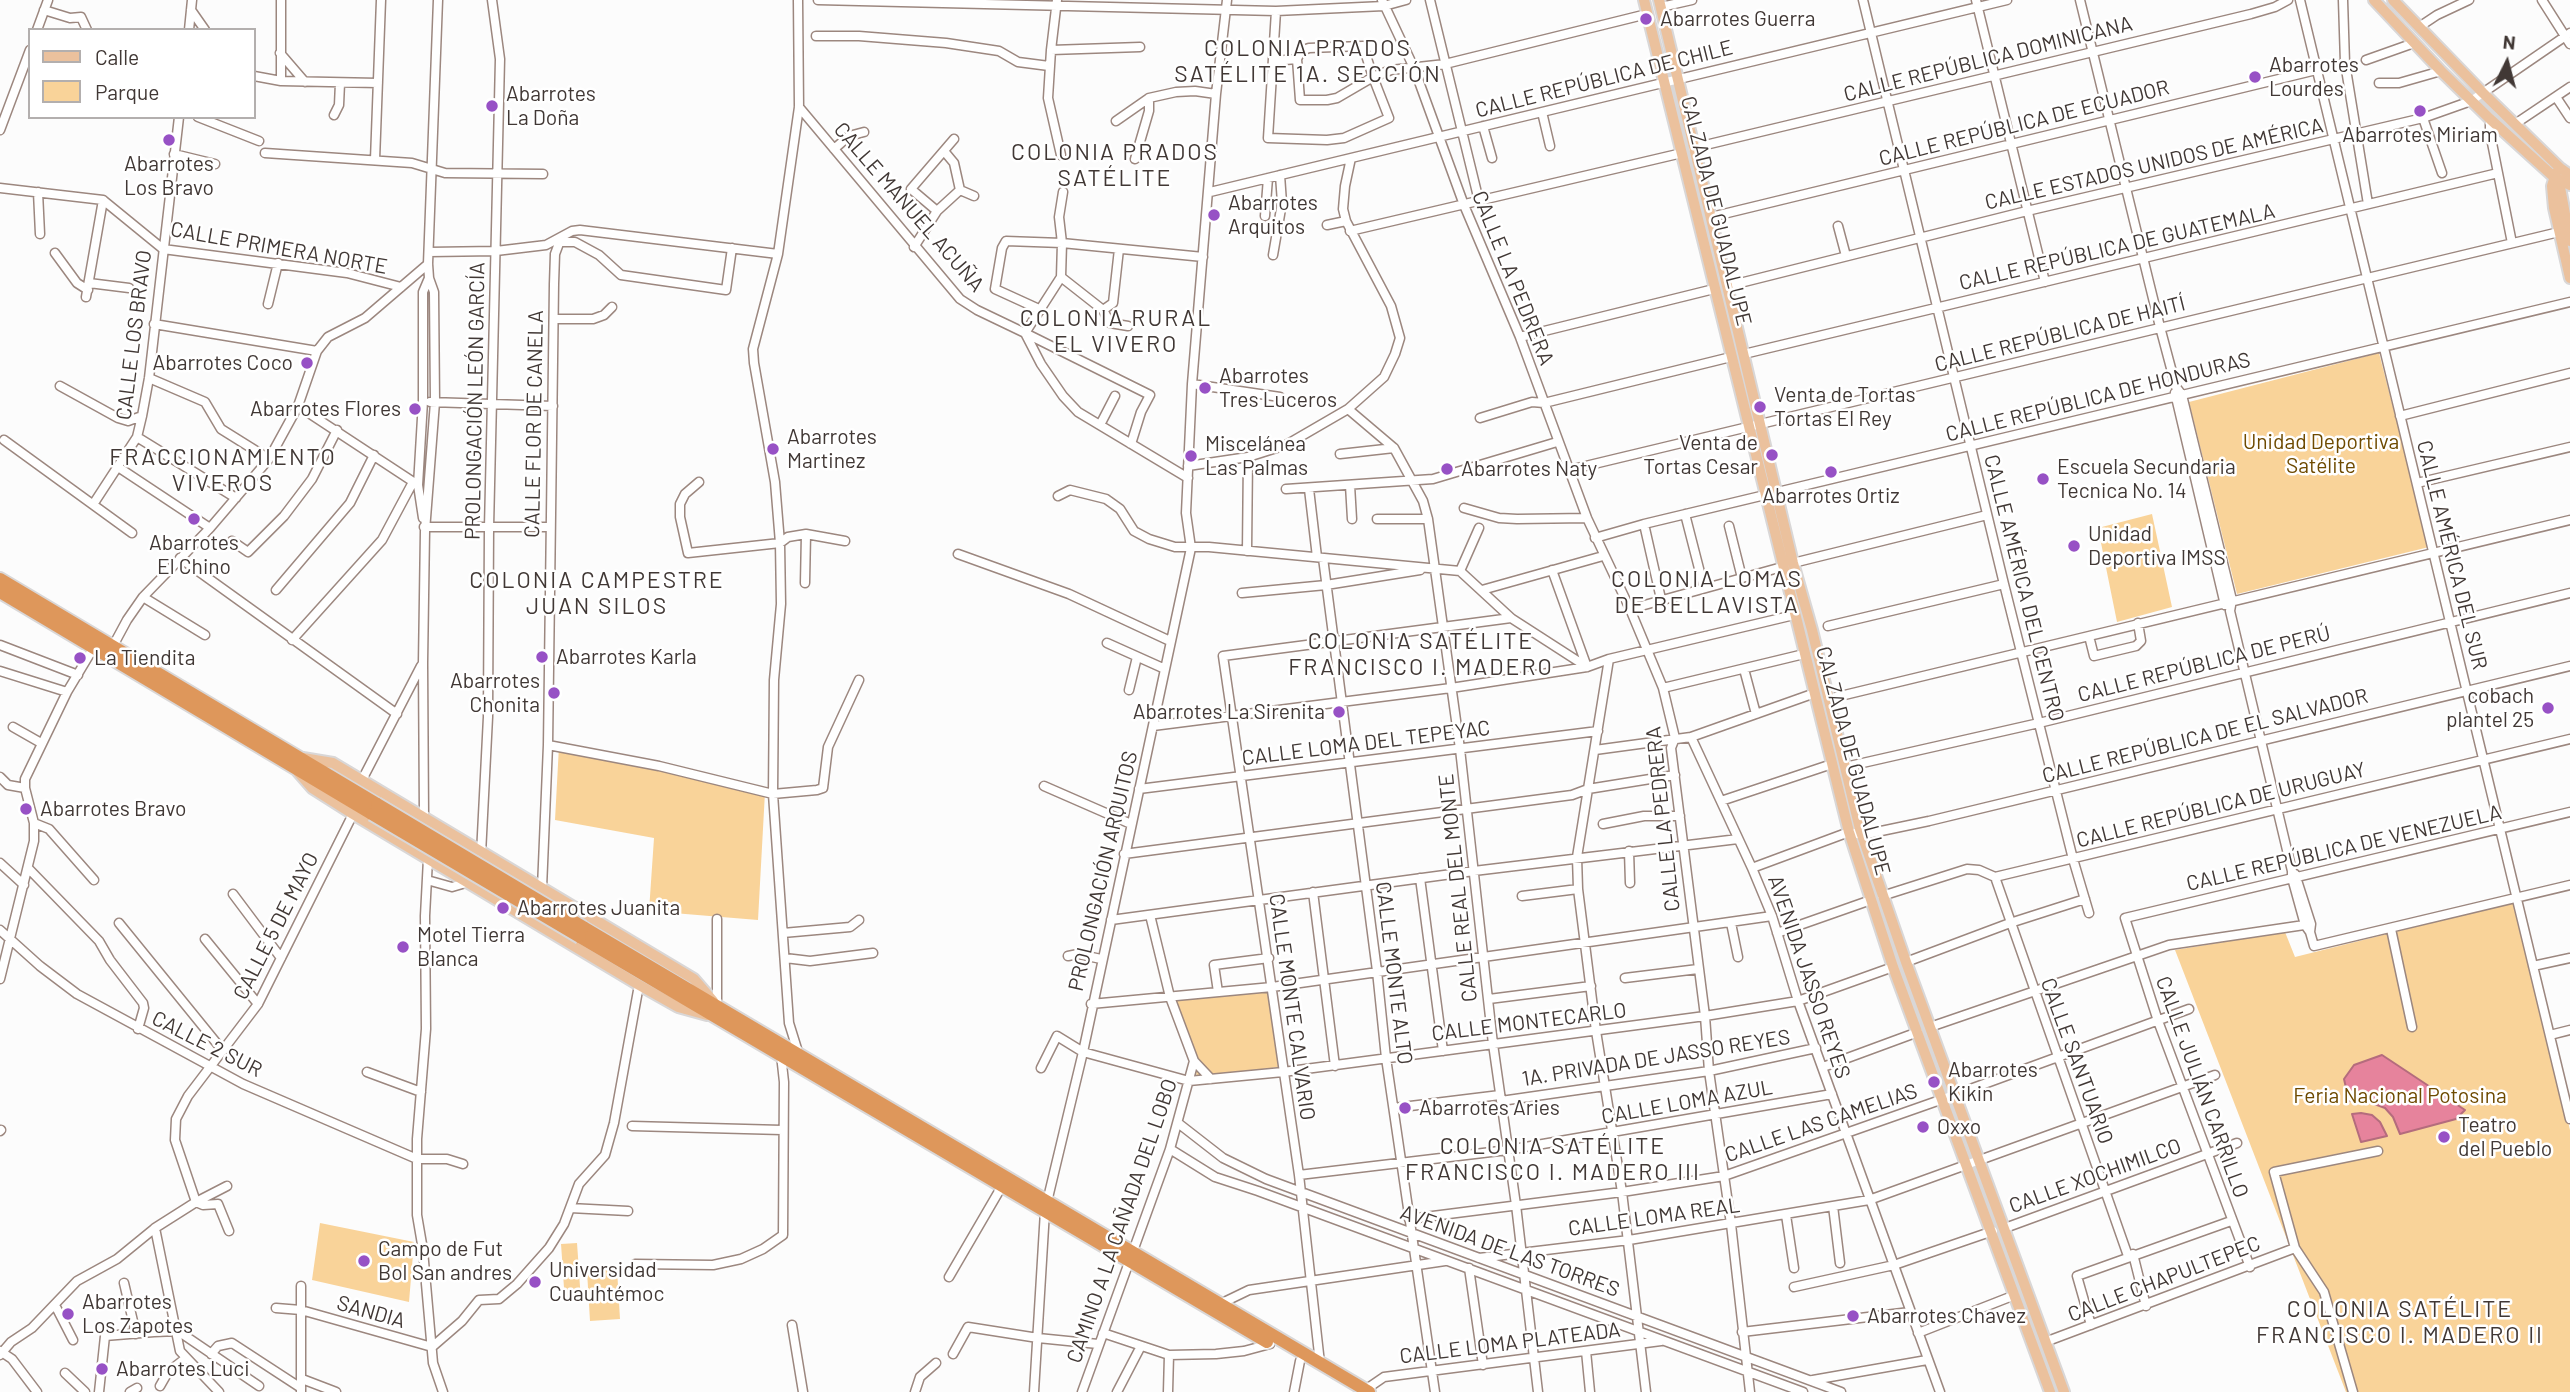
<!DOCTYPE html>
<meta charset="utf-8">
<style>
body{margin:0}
#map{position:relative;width:2570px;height:1392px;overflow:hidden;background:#fcfcfc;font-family:Barlow,sans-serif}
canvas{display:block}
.legend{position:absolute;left:28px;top:28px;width:228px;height:91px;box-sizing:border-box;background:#fff;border:2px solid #b3afae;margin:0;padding:9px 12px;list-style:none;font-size:21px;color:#413835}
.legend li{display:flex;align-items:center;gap:14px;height:35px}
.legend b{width:35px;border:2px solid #b3afae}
.north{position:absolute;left:2472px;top:28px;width:70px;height:70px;-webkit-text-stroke:5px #fff;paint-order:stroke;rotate:6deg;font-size:19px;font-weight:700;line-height:28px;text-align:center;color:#413835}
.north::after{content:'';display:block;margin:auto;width:24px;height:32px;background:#413835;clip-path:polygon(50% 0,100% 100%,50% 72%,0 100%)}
</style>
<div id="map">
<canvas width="2570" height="1392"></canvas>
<ul class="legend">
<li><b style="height:9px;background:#ebc19d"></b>Calle</li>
<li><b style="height:19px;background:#f9d399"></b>Parque</li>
</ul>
<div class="north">N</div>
</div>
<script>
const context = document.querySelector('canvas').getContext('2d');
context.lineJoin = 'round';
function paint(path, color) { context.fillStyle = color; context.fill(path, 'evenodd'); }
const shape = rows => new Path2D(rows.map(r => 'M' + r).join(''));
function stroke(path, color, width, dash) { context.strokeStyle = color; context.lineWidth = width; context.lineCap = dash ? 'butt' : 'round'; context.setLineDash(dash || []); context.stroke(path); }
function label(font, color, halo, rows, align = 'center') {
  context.font = font + ' Barlow,sans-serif'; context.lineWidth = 5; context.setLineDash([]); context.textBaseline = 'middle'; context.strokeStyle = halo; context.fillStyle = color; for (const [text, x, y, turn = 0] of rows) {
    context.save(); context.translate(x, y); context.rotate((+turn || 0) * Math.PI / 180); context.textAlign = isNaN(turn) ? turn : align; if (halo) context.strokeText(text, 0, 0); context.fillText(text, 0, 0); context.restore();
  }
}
const green = shape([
 [2379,353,2429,547,2237,594,2189,402],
 [2152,514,2172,607,2117,622,2098,528],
 [559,746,765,792,758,920,649,911,654,838,555,820],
 [2515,902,2570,1130,2570,1392,2346,1392,2175,950,2285,932,2295,957],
 [1270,990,1278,1067,1197,1079,1195,1064,1175,999],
 [320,1223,414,1242,409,1302,312,1280],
 [577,1243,579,1271,563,1272,561,1244],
 [617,1269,620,1319,590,1321,587,1271],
 [579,1273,581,1300,565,1301,563,1274]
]);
const water = shape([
 [2382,1055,2465,1110,2456,1119,2400,1134,2393,1117,2385,1108,2361,1099,2349,1101,2344,1079,2354,1065,2382,1055],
 [2361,1113,2372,1115,2380,1122,2387,1136,2361,1142,2352,1114,2361,1113]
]);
const minor = shape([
 [798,0,799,107,778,254,753,349,754,363,775,482,780,543,781,604,774,680,773,794,789,1023,798,1052],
 [818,0,1276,11,1384,6,1406,0],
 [1057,0,1051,50,1048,98,1061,155],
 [1382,0,1414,68,1464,205,1520,337,1587,518,1630,609,1663,688,1675,738,1671,748,1705,1016,1709,1071,1731,1224,1750,1392],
 [1430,0,1479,201],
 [1863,0,2004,584,2073,859,2089,913],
 [1976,0,2045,282],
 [2080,0,2160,327,2176,387,2182,395,2232,600,2230,611,2292,871,2292,878,2305,925,2310,932],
 [2300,0,2570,1119],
 [2343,0,2345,63,2368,204],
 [2542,0,2570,44],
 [1661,7,1692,0],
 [44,10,70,18,81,17,87,30],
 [191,10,205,30],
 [1276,11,1268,138,1327,140,1344,138,1389,118,1373,77,1363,46,1309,48,1301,51,1297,59,1300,100,1327,100,1337,98,1373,77,1391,70,1445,64,1647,14],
 [2419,27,2437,15,2469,0],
 [37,30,48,0],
 [189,30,192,0],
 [816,36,859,36,946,43,999,51,1018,62,1049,66],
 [1051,50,1140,47],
 [280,53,305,82],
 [2366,60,2414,43],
 [1273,61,1297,59],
 [254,76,281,81,378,83],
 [281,81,281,0],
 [2379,83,2399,83,2441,71],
 [2556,97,2570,118],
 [799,107,960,299,977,310,1025,333,1041,364,1063,396,1078,412,1188,478],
 [1542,112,1550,146],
 [334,115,339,105,340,83],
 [198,117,259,141],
 [2423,118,2442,173],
 [2490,119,2490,133,2512,243],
 [1116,121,1149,98,1176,92,1195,91,1216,94],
 [2515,124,2570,87],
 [1483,126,1492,158],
 [0,130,30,50],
 [1693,148,2251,14,2275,7,2288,0],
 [834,149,849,136,864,132],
 [944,151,954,163,960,190,974,196],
 [265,153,412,163,445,173,543,174],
 [174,154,215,164],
 [1135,159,1149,111,1149,98],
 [375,160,381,0],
 [0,188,103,200,163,249,347,273,401,287],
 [38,192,40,234],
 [1063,192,1059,217,1062,243,1061,277,1025,333,1150,395,1141,412,1131,444],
 [1210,192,2007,0],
 [937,211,911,189,954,139],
 [1265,216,1268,178],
 [1711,217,2345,63],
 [1327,225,1346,221],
 [1838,226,1846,256],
 [1350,231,1682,153],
 [560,242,575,242,599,255,621,275,726,290,732,248],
 [914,247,937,211,960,190],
 [429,252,496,251,546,245,572,231,580,230,778,254],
 [55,253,77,283,88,290],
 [1273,255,1282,203,1280,175],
 [1061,277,1103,310,1110,323,1128,326],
 [89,283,129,288],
 [1728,286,2027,211,2423,118,2471,101,2570,33],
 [86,297,103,200],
 [268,304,278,263],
 [1041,310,995,289,1002,248,1006,241,1062,243,1203,257],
 [1103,310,1113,303,1119,249],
 [554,319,593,319,604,315,612,307],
 [154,324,317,351],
 [1520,337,1714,289],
 [1744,354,2498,173],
 [149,378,205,402,221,429,269,459],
 [1192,384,1280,397],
 [60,386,118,418,128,421,142,416],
 [2175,393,2225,605],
 [430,402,553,406],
 [298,406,415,483],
 [1348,409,1394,448,1423,501,1428,519,1460,749,1493,1044,1516,1205,1538,1392],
 [2400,416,2570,373],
 [1480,418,1532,402,1544,403,1731,357],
 [1100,425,1115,396],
 [137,437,236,498],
 [4,440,132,533],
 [1340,454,1394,448],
 [1188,466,1248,457,1286,445,1348,409,1384,377,1395,354,1400,338,1391,306,1346,221,1343,209,1345,186,1351,158],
 [118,467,210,528],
 [1569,470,2559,232],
 [699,482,685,494,680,504,680,517,688,553,780,543,788,537,806,534,845,541],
 [2417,483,2570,447],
 [1350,485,1352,519],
 [1286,489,1433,479,1557,442],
 [1309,489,1317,557],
 [1058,496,1070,490,1106,499,1120,509,1134,531,1149,539,1175,547,1209,547,1460,571,1511,618,1587,667],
 [94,503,137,437,142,416,149,378,179,117],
 [1464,508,1499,518,1517,519,1587,518],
 [1685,514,1704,588],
 [423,518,418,485,423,401,423,292,429,278],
 [1377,519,1428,519],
 [1644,524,1661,599],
 [1729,526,1742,578],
 [424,527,550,527],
 [1595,538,1644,524,2570,302],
 [232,541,248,552,284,516,312,479,337,430],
 [1247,551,1248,457],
 [958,554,1069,594,1170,641],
 [180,558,397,714],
 [1323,558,1377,971,1386,1058,1435,1392],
 [1793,563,1987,515],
 [1552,570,1587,667],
 [1460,571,1479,528],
 [805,583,806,534],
 [276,590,350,503,374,455],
 [1482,590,1603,556],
 [1242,593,1326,585,1420,570],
 [143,597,205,635],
 [1630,609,1782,567],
 [1828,626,2004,584],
 [2089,636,2094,656,2136,646,2141,641,2138,623],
 [292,640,382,540,413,482],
 [1107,643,1165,669],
 [0,645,78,675],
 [113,646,127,620,143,597,210,528,269,459,298,406,317,351,328,337,365,318,428,264],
 [1609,659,1577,857,1578,889,1596,1031,1622,1192,1646,1392],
 [1744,669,1756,714],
 [0,671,67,692],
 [1663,688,1804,654],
 [1129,690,1137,657],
 [1828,699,2570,520],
 [1153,726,1451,688,1587,667,1609,659,1794,615],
 [13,727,41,743],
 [1691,737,1752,868,1772,916,1798,1001,1940,1392],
 [548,745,659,766,773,794,817,790,823,788,828,747,859,680],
 [1595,750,1691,737,1815,693],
 [1845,767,2039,723,2570,593],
 [0,777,8,785,25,788],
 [362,780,421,666],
 [1044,786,1131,824],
 [1139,789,1598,731],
 [1721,801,1832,764],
 [424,817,423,663,425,531,435,402,434,292,429,278,428,264,438,0],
 [34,823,49,829,94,880],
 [1603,824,1644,816,1680,816],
 [1629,851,1630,883],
 [481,854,488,717,489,528,500,59,492,0],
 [1124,854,1572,795,1588,789,1675,775],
 [428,859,425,916,426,1029,417,1139,417,1215,423,1250,433,1363,443,1392],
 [0,863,24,885],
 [28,868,99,941,110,960,143,1003,144,1008,138,1029],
 [1752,868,1849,832,1862,835,1929,821,2570,666],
 [2295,874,2311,924,2310,932,2314,946,2570,885],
 [1995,877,2128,1256],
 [1420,878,1443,1051],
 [427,880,452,887,469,882],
 [542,888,548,745,554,284,555,254,561,238],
 [1313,892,1335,1066],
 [233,894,281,958],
 [1522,896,1578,889],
 [1882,896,1967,869,1979,870,1995,877,2570,739],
 [1150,915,1170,997,1194,1061,1211,1079],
 [717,919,717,1006],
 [1111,920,1474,871,1738,839],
 [119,923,223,1051],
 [1731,923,1738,957],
 [2391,929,2412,1027],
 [0,930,40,966,77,994,243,1084,417,1159,447,1159,463,1164],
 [783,933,850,927,859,920],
 [1777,933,1871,900],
 [205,939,258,1004],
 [1068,956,1078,954,1101,959],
 [785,958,810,961,873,953],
 [1906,962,2010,923,2085,899],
 [2533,966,2570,958],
 [1625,978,1698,969],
 [0,979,34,841,34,823,25,788,25,779,67,692,94,647],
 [1218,992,1214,965,1269,958],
 [1489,999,1591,986],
 [1091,1004,1272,987,1772,916],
 [1930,1027,2169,945,2311,924],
 [2550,1035,2570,1030],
 [1823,1067,1918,1032],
 [1041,1068,1057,1036,1083,1052,1189,1081,1283,1072,1705,1016,1798,1001,1893,967],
 [367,1072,421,1092],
 [1501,1101,1709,1071,1816,1048],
 [1394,1108,1500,1095],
 [1178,1123,1223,1158,1266,1179,1841,1392],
 [632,1126,782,1130],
 [0,1131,1,1130],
 [1170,1149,1215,1177,1258,1191,1803,1392],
 [1299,1175,1508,1150,1832,1094],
 [196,1202,175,1140,176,1119,188,1096,258,1004,353,814],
 [196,1202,203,1205,218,1204,229,1231],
 [1047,1202,1083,1052,1191,548,1186,513,1192,384,1216,94,1227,0],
 [1833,1206,1840,1263],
 [570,1208,628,1211],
 [1786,1215,1794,1268],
 [1409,1219,1622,1192,1724,1176,1943,1099,2189,1009],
 [155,1228,180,1351,219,1392],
 [2005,1228,2237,1143],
 [2133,1254,2146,1306],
 [1479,1258,1629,1240,1869,1200,2215,1075],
 [635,1264,713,1265,741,1259,763,1249,783,1235,784,1082,781,1055],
 [2250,1267,2158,1021,2125,918,2570,812],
 [1469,1268,1483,1365],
 [949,1277,1002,1186],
 [124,1283,136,1334],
 [1794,1287,1894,1265,1993,1231],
 [1220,1304,1249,1290,1445,1261],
 [55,1305,73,1340],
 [276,1308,301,1310,432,1347,462,1321,479,1300,499,1299,517,1284,549,1248,564,1224,579,1184,605,1155,614,1123,639,985],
 [792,1325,803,1392],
 [2091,1325,2077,1276,2231,1221],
 [1742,1332,1910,1312],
 [1103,1333,1169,1355,1216,1354,1244,1351,1270,1344],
 [1918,1333,2015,1295],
 [2045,1342,2295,1248],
 [0,1351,12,1359,37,1392],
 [1586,1351,1590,1392],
 [211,1354,218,1346,232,1343,301,1388],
 [953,1354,968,1327,1038,1338,1098,1344],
 [0,1355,11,1342,32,1328,77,1281,117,1259,155,1228,196,1202,227,1186],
 [1320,1363,1299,1175,1223,656,1511,618],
 [65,1373,85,1392],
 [302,1379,336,1392],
 [1813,1380,1927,1360],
 [160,1386,168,1372,186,1358],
 [1365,1390,1384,1377,1661,1341],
 [99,1392,105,1336,154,1332,178,1331,259,1386],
 [130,1392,137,1388],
 [301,1392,301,1286],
 [915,1392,920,1377,936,1363],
 [1034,1392,1045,1211],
 [1082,1392,1170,1149,1194,1061],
 [1117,1392,1141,1346],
 [1168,1392,1169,1355],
 [1294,1392,1300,1361],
 [2353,1392,2324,1292,2295,1248,2274,1172,2378,1151]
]);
const major = shape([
 [1644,0,1849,832,1893,967,2050,1392],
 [1659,0,1793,563,1812,630,1860,829,1906,962,2064,1392],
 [2374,0,2441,71,2490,119,2554,177,2570,185],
 [2393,0,2483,93,2560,168,2570,175],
 [2556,173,2552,186,2554,208,2570,278],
 [2559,182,2570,241],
 [303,758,333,763,694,979,713,1001],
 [298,772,312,788,353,814,639,985,678,1007,707,1015]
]);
const highway = shape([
 [0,579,377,804],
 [0,592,372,814],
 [583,927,1369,1392],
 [580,937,1267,1342]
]);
const highwayBridge = shape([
 [377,804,583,927],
 [372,814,580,937]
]);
const markers = [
 [1646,19,7,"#9751c5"],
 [2255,77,7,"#9751c5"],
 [492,106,7,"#9751c5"],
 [2420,111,7,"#9751c5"],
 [169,140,7,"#9751c5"],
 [1214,215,7,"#9751c5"],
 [307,363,7,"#9751c5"],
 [1205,388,7,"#9751c5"],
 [1760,407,7,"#9751c5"],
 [415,409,7,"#9751c5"],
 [773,449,7,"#9751c5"],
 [1772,455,7,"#9751c5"],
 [1191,456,7,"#9751c5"],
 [1447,469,7,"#9751c5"],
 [1831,472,7,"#9751c5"],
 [2043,479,7,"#9751c5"],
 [194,519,7,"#9751c5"],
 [2074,546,7,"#9751c5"],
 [542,657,7,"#9751c5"],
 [80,658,7,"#9751c5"],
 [554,693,7,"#9751c5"],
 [2548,708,7,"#9751c5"],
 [1339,712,7,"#9751c5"],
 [26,809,7,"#9751c5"],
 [503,908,7,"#9751c5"],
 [403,947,7,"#9751c5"],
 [1934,1082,7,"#9751c5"],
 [1405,1108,7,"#9751c5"],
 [1923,1127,7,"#9751c5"],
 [2444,1137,7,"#9751c5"],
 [364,1261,7,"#9751c5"],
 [535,1282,7,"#9751c5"],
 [68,1314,7,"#9751c5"],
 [1853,1316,7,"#9751c5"],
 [102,1369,7,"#9751c5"]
];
const poiNames = [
 ["Abarrotes Guerra",1660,19],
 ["Abarrotes",2269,65],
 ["Lourdes",2269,89],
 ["Abarrotes",506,94],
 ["La Doña",506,118],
 ["Abarrotes Miriam",2420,135,"center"],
 ["Abarrotes",169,164,"center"],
 ["Los Bravo",169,188,"center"],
 ["Abarrotes",1228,203],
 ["Arquitos",1228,227],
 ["Abarrotes Coco",293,363,"right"],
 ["Abarrotes",1219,376],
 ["Tres Luceros",1219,400],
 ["Venta de Tortas",1774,395],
 ["Tortas El Rey",1774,419],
 ["Abarrotes Flores",401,409,"right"],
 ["Abarrotes",787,437],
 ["Martinez",787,461],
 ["Venta de",1758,443,"right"],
 ["Tortas Cesar",1758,467,"right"],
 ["Miscelánea",1205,444],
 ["Las Palmas",1205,468],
 ["Escuela Secundaria",2057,467],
 ["Tecnica No. 14",2057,491],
 ["Abarrotes Naty",1461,469],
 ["Abarrotes Ortiz",1831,496,"center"],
 ["Unidad",2088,534],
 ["Deportiva IMSS",2088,558],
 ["Abarrotes",194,543,"center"],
 ["El Chino",194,567,"center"],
 ["Abarrotes Karla",556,657],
 ["La Tiendita",94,658],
 ["Abarrotes",540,681,"right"],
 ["Chonita",540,705,"right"],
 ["cobach",2534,696,"right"],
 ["plantel 25",2534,720,"right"],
 ["Abarrotes La Sirenita",1325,712,"right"],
 ["Abarrotes Bravo",40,809],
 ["Abarrotes Juanita",517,908],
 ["Motel Tierra",417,935],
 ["Blanca",417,959],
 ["Abarrotes",1948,1070],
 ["Kikin",1948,1094],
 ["Abarrotes Aries",1419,1108],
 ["Teatro",2458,1125],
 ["del Pueblo",2458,1149],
 ["Oxxo",1937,1127],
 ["Campo de Fut",378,1249],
 ["Bol San andres",378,1273],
 ["Universidad",549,1270],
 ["Cuauhtémoc",549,1294],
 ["Abarrotes",82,1302],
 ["Los Zapotes",82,1326],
 ["Abarrotes Chavez",1867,1316],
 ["Abarrotes Luci",116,1369]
];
const streetNames = [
 ["CALLE REPÚBLICA DOMINICANA",1988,59,-14],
 ["CALLE REPÚBLICA DE CHILE",1604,79,-14],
 ["CALLE REPÚBLICA DE ECUADOR",2024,123,-14],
 ["CALLE ESTADOS UNIDOS DE AMÉRICA",2154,164,-13],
 ["CALLE MANUEL ACUÑA",909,207,49],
 ["CALZADA DE GUADALUPE",1716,211,76],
 ["CALLE REPÚBLICA DE GUATEMALA",2117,247,-13],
 ["CALLE PRIMERA NORTE",279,248,10],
 ["CALLE LA PEDRERA",1513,278,68],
 ["CALLE REPÚBLICA DE HAITÍ",2060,334,-14],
 ["CALLE LOS BRAVO",134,335,-83],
 ["CALLE REPÚBLICA DE HONDURAS",2098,397,-14],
 ["PROLONGACIÓN LEÓN GARCÍA",475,401,-89],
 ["CALLE FLOR DE CANELA",534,424,-89],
 ["CALLE AMÉRICA DEL SUR",2452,555,76],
 ["CALLE AMÉRICA DEL CENTRO",2024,588,76],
 ["CALLE REPÚBLICA DE PERÚ",2204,664,-14],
 ["CALLE REPÚBLICA DE EL SALVADOR",2205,736,-14],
 ["CALLE LOMA DEL TEPEYAC",1366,743,-7],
 ["CALZADA DE GUADALUPE",1853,761,75],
 ["CALLE REPÚBLICA DE URUGUAY",2221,805,-14],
 ["CALLE LA PEDRERA",1663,819,-96],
 ["CALLE REPÚBLICA DE VENEZUELA",2344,848,-13],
 ["PROLONGACIÓN ARQUITOS",1103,871,-77],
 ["CALLE REAL DEL MONTE",1458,888,-96],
 ["CALLE 5 DE MAYO",276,926,-63],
 ["CALLE MONTE ALTO",1394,973,83],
 ["AVENIDA JASSO REYES",1809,977,71],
 ["CALLE MONTE CALVARIO",1292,1007,82],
 ["CALLE MONTECARLO",1529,1022,-7],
 ["CALLE 2 SUR",207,1044,27],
 ["1A. PRIVADA DE JASSO REYES",1656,1058,-9],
 ["CALLE SANTUARIO",2077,1061,70],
 ["CALLE JULIÁN CARRILLO",2202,1087,70],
 ["CALLE LOMA AZUL",1687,1102,-10],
 ["CALLE LAS CAMELIAS",1821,1123,-19],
 ["CALLE XOCHIMILCO",2095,1176,-20],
 ["CALLE LOMA REAL",1654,1217,-8],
 ["CAMINO A LA CAÑADA DEL LOBO",1122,1221,-71],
 ["AVENIDA DE LAS TORRES",1510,1251,20],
 ["CALLE CHAPULTEPEC",2164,1279,-21],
 ["SANDIA",371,1312,16],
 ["CALLE LOMA PLATEADA",1510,1343,-7]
];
const parkNames = [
 ["Unidad Deportiva",2321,442],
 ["Satélite",2321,466],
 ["Feria Nacional Potosina",2400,1096]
];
const neighbourhoodNames = [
 ["COLONIA PRADOS",1308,48],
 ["SATÉLITE 1A. SECCIÓN",1308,74],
 ["COLONIA PRADOS",1115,152],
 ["SATÉLITE",1115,178],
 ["COLONIA RURAL",1116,318],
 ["EL VIVERO",1116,344],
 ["FRACCIONAMIENTO",223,457],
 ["VIVEROS",223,483],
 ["COLONIA LOMAS",1707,579],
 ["DE BELLAVISTA",1707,605],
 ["COLONIA CAMPESTRE",597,580],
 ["JUAN SILOS",597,606],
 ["COLONIA SATÉLITE",1421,641],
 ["FRANCISCO I. MADERO",1421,667],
 ["COLONIA SATÉLITE",1553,1146],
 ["FRANCISCO I. MADERO III",1553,1172],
 ["COLONIA SATÉLITE",2400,1309],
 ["FRANCISCO I. MADERO II",2400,1335]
];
paint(green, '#f9d399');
paint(water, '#e6839c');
stroke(water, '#b46c7d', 2);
stroke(minor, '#9c877f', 11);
stroke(major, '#d9d7d7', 14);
stroke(highway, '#d9d7d7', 16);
stroke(minor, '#fff', 8);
stroke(major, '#ebc19d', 10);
stroke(highway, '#de975b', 12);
stroke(highwayBridge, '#d9d7d7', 16, []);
stroke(highwayBridge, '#de975b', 12);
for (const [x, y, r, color] of markers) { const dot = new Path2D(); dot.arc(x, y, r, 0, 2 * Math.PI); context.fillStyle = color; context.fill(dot); stroke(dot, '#fff', 2.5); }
label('21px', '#413835', '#fff', poiNames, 'left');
label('21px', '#413835', '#fff', streetNames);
label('21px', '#6e4a00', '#fff', parkNames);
context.letterSpacing = '2px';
label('23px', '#413835', '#fff', neighbourhoodNames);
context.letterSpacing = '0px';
</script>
